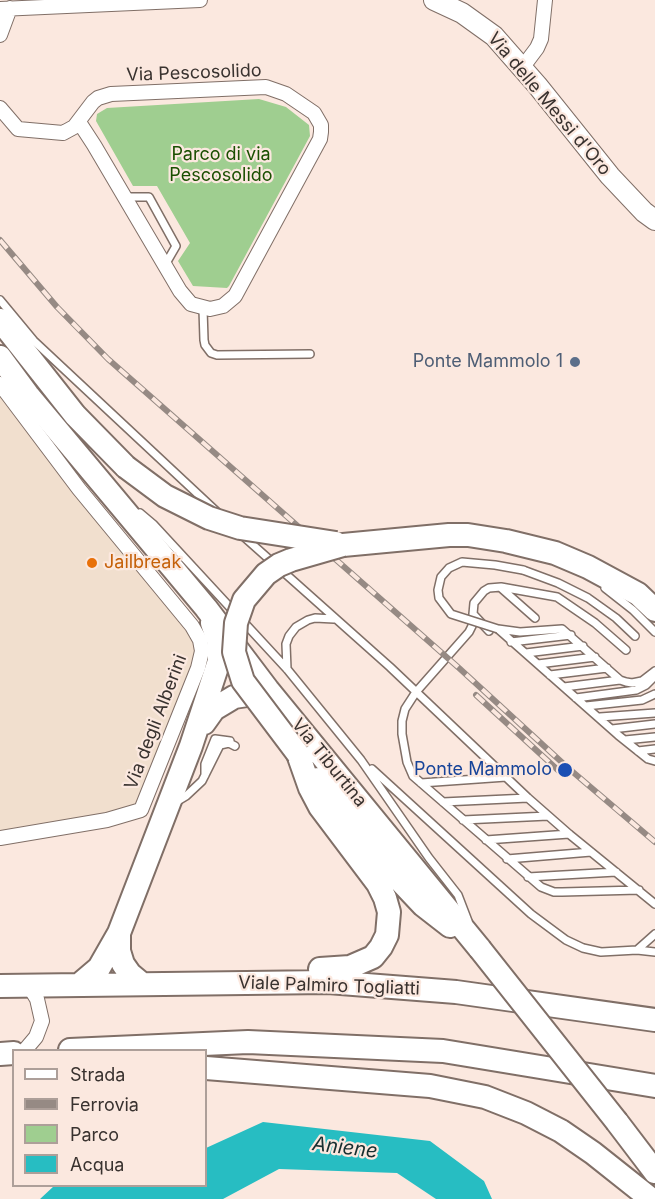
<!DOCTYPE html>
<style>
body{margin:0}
#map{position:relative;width:655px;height:1199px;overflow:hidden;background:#fbe8df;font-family:Inter,sans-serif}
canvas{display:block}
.legend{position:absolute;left:12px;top:1049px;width:195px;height:138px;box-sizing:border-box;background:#fbe8df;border:2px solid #ad9f99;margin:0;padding:8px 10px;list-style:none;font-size:18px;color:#39322f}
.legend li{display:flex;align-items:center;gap:12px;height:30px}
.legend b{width:30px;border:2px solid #ad9f99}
</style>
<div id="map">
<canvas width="655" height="1199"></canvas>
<ul class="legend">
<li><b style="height:8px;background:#fff"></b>Strada</li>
<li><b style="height:8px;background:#968a84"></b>Ferrovia</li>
<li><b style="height:16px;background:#9fce90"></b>Parco</li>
<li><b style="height:16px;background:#27bdc2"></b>Acqua</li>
</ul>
</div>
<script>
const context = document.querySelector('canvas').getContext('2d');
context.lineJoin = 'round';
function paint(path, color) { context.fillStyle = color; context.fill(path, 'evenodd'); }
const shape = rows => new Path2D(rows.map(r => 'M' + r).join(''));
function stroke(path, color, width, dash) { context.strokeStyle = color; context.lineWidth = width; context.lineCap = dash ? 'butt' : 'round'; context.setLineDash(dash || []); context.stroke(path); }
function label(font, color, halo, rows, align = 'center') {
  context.font = font + ' Inter,sans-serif'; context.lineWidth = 4.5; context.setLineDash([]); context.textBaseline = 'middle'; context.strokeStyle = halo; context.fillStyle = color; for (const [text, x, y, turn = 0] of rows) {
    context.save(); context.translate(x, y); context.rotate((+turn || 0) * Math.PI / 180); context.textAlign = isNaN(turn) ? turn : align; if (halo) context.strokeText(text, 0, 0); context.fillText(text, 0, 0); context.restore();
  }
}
const industrial = shape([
 [0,384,201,645,144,806,0,838]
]);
const green = shape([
 [259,99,286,107,309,125,310,136,229,286,227,288,193,286,178,261,190,243,157,186,133,186,96,121,97,114,107,108]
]);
const water = shape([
 [263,1122,430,1141,484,1181,492,1199,436,1199,397,1173,279,1169,223,1199,40,1199,54,1186,206,1186,206,1148]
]);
const lane = shape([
 [125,197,149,197,176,246,165,265],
 [0,300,34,341,217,512],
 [203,309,204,340,205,345,211,353,217,355,310,354],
 [140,513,153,524,287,669,361,760,429,858,458,895,468,921],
 [243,536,390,667,528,798,569,834,655,904],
 [523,570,558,583,588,598,616,618,635,636],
 [501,588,535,618],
 [605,588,633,610,655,632],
 [473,614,472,626,469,632,416,692,405,709,402,721,402,734,407,762,413,776,541,887,554,892,562,892,639,890],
 [498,629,618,735,648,759,655,761],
 [498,629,520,632,562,629,620,680,626,682,632,683,642,681,655,671],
 [489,631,473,614,474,603,484,591,489,588,501,587,557,597,595,623,626,650],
 [511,642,571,635],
 [526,653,583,646],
 [538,664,595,657],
 [287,669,286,644,289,636,296,627,308,620,315,618,334,619],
 [550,675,607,668],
 [564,687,620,680],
 [576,698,636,690,646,685,653,678],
 [586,706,642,700,655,694],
 [600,717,655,713],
 [612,729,655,724],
 [625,740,655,737],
 [638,751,655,749],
 [372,769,531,914,566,940,583,948,601,952,637,950,655,952],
 [205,775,205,764,215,739,230,741],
 [421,783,506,777],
 [176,802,186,796,202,781,220,745,229,743,235,746],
 [443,802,528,798],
 [463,820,548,816],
 [486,840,569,834],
 [507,859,591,852],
 [528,877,616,872],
 [637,950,655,934]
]);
const street = shape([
 [0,9,200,0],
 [0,35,10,8],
 [522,68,537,48,541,39,545,0],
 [0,108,18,129,63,133,74,127,93,102,98,98,111,94,266,87,286,94,314,113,321,125,321,132,320,139,235,296,223,306,210,309,191,304,180,291,94,145,79,122],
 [0,384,79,489,192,626,200,640,202,651,198,668,141,810,107,820,0,838],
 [25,1050,36,1037,42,1021,37,999,29,986]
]);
const secondary = shape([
 [434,0,462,13,494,36,537,85,610,176,644,212,655,220]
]);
const primary = shape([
 [0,320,75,415,126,467],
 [0,357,28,395,206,608,268,690,480,949],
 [343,545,449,535,468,535,506,541,555,553,588,567,638,594,655,610],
 [204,723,214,709,234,697,254,694,269,701],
 [298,754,310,788,320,807,378,884,385,898,389,912,387,935,381,947,373,957,350,967,320,969],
 [318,779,389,869,423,905,450,926],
 [119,933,119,951,123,964,130,974,142,984],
 [79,985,99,968,119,933,191,746,219,661,218,640,212,623],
 [0,986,328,982,456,992,655,1020],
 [70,1050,248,1042,443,1051,655,1086],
 [0,1054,14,1053],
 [206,1068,430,1086,485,1097,526,1113,561,1131,593,1153,651,1199],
 [617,1122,655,1172]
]);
const rail = shape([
 [0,240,57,307,108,359,459,668,567,767,655,842],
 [476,695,560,772]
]);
const laneBridge = shape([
 [498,629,451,614,439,598,438,590,441,577,449,568,462,562,495,565,523,570]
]);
const primaryBridge = shape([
 [126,467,165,496,209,518,240,528,336,543],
 [298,754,243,681,234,652,236,623,244,600,266,574,279,565,291,560,343,545],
 [480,949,617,1122]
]);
const markers = [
 [575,362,6,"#5c6f8a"],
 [92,563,6,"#e8710a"],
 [565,770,8,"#1a4fb4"]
];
const streetNames = [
 ["Via Pescosolido",194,73,-2],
 ["Via delle Messi d'Oro",549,104,50],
 ["Via degli Alberini",156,722,-69],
 ["Via Tiburtina",329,763,51],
 ["Viale Palmiro Togliatti",329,986,2]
];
const parkNames = [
 ["Parco di via",221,155],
 ["Pescosolido",221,176]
];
const serviceNames = [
 ["Ponte Mammolo 1",563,362]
];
const foodNames = [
 ["Jailbreak",104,563]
];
const transitNames = [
 ["Ponte Mammolo",552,770]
];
const waterNames = [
 ["Aniene",345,1148,7]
];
paint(industrial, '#f1dfce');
paint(green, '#9fce90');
paint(water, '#27bdc2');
stroke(lane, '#806f67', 10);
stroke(street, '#806f67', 16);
stroke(secondary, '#806f67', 22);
stroke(primary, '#806f67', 26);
stroke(lane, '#fff', 7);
stroke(street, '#fff', 14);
stroke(secondary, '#fff', 20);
stroke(primary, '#fff', 22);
stroke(rail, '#968a84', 6);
stroke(rail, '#fbe8df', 4, [11]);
stroke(laneBridge, '#806f67', 10, []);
stroke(primaryBridge, '#806f67', 26, []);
stroke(laneBridge, '#fff', 7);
stroke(primaryBridge, '#fff', 22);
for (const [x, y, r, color] of markers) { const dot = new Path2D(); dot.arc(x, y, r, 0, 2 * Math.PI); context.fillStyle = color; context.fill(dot); stroke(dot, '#fbe8df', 2); }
label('18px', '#39322f', '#fbe8df', streetNames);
label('18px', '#1a4f00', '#fbe8df', parkNames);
label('18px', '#4e5e75', '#fbe8df', serviceNames, 'right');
label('18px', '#c56008', '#fbe8df', foodNames, 'left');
label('18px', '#164399', '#fbe8df', transitNames, 'right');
label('italic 20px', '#182f30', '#fbe8df', waterNames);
</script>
